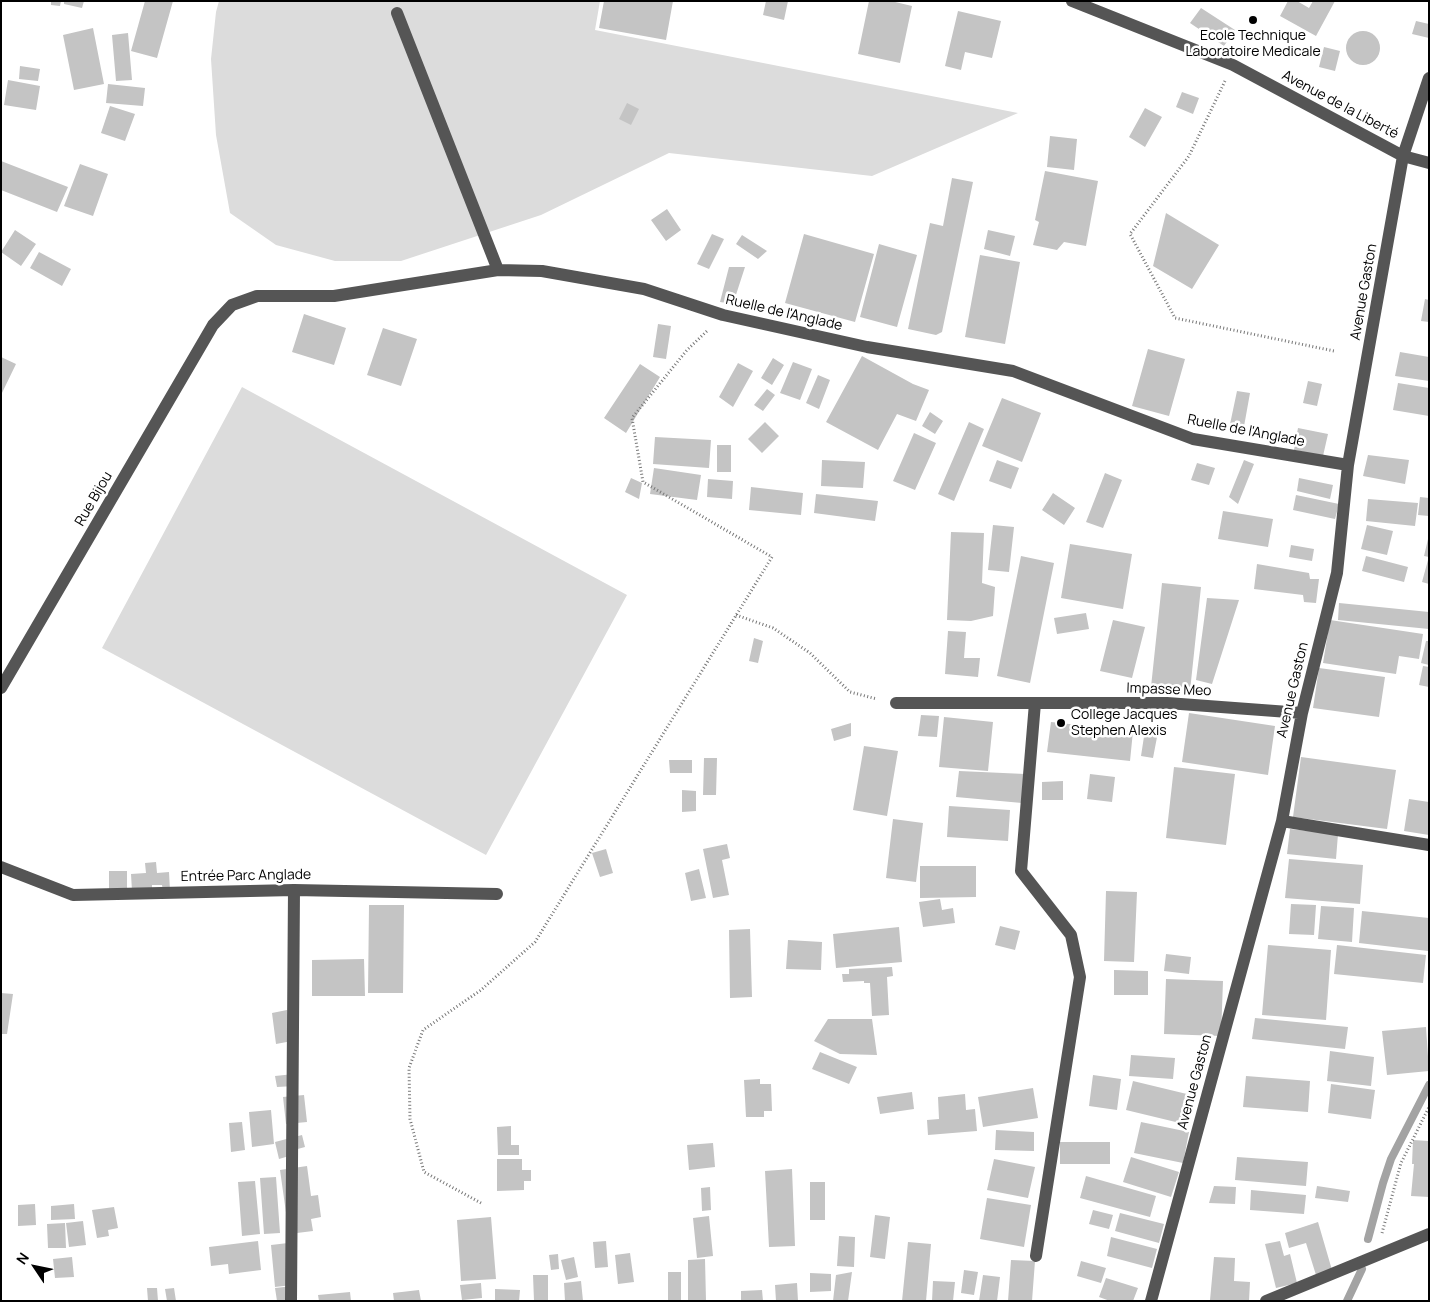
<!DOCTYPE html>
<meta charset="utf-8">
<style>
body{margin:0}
#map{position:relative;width:1430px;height:1302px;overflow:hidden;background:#fff;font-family:Manrope,sans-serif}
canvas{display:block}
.frame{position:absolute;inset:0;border:2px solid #000;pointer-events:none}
.north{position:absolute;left:10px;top:1242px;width:50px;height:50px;-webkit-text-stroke:4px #fff;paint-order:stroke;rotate:304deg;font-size:14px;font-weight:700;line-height:20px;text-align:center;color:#000}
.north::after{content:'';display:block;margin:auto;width:18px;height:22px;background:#000;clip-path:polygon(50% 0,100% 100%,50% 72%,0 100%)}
</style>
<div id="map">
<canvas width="1430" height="1302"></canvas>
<div class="frame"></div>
<div class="north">N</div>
</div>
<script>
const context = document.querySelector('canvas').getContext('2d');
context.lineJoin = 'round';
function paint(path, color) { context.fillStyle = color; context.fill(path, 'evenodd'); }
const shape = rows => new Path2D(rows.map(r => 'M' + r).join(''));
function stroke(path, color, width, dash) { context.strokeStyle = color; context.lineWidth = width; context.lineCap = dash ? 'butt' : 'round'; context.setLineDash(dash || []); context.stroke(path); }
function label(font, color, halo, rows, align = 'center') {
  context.font = font + ' Manrope,sans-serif'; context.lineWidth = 5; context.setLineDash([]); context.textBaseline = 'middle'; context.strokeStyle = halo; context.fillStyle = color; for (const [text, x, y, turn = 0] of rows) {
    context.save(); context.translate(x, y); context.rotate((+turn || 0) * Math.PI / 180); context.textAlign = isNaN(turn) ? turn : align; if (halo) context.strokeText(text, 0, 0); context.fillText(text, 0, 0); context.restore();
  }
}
const green = shape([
 [219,1,600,1,595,30,1018,113,872,176,669,153,541,215,401,261,335,261,276,245,230,213,216,135,211,59,216,12],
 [242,387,627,595,486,855,102,648]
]);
const stream = shape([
 [1368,1239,1383,1183,1391,1159,1429,1085],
 [1347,1301,1362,1269]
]);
const building = shape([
 [51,1,61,1,60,6,51,5],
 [64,1,84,1,82,8,64,4],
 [145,1,173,1,157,58,131,51],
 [604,1,673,1,666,40,599,28],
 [766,1,788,1,784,20,763,15],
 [869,1,891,1,912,6,900,63,858,54],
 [1288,1,1297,1,1309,8,1313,1,1335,1,1316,36,1280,16],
 [1201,8,1235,30,1224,46,1190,23],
 [958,11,1001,21,992,58,965,52,961,70,945,66],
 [1416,21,1429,24,1429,38,1412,34],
 [93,28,104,84,74,90,63,35],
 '1346 48a17 17 0 1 1 34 0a17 17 0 1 1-34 0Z',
 [128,33,132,80,116,81,112,35],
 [1324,47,1340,51,1335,71,1319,67],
 [20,66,40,69,38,81,19,79],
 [8,80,40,86,36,110,4,105],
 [108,84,145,88,143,106,106,103],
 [1182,92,1199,98,1193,114,1176,107],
 [627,103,639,109,631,125,619,119],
 [110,106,135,114,125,141,101,133],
 [1145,108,1162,117,1145,147,1129,137],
 [1050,136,1077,139,1074,170,1047,167],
 [1,161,68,187,57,212,1,190],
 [80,164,108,174,93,216,64,206],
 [1045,171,1098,181,1086,246,1064,242,1057,250,1033,245,1039,222,1035,220],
 [952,178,973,182,942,332,936,335,908,329,930,223,943,226],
 [667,209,681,230,666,241,651,220],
 [1166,213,1219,245,1192,289,1153,266],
 [15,230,36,244,21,266,1,252],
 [988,230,1015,236,1010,256,984,249],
 [712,234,724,239,709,269,697,264],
 [804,234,874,254,855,322,785,303],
 [742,235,767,251,758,259,736,244],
 [879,244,917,255,897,327,860,317],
 [39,252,71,269,62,286,30,268],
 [980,255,1020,262,1005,344,965,337],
 [729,267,745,267,733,304,720,302],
 [1425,299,1429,300,1429,322,1421,321],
 [304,314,346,328,334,365,292,352],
 [658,324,671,326,666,359,653,357],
 [383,328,417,339,401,386,367,375],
 [1148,349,1185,359,1169,416,1132,406],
 [1400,352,1429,357,1429,381,1395,376],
 [862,356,913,384,929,390,916,421,897,414,878,450,826,422],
 [1,357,16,364,1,395],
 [773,358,784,365,772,385,761,378],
 [793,362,812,369,800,400,780,393],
 [738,363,753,371,733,407,719,397],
 [640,364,660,377,626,433,604,418],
 [818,375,830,380,819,409,806,403],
 [1308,381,1322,384,1317,406,1303,403],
 [1398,383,1429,388,1429,416,1393,410],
 [767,389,775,395,763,411,754,405],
 [1237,391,1250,393,1243,432,1229,429],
 [1002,398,1041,413,1022,462,982,446],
 [930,412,943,421,935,434,922,426],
 [765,422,779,436,762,453,748,439],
 [969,422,984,429,954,501,938,494],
 [1298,428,1328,434,1323,456,1294,450],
 [914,433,936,443,915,490,893,481],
 [655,437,711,440,709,468,653,464],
 [717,445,731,445,731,472,717,472],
 [1368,455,1409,460,1405,484,1363,476],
 [822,460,865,462,863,488,821,486],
 [997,460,1019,468,1011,489,989,481],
 [1244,460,1254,464,1238,504,1229,497],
 [1197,463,1215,468,1209,485,1191,480],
 [654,468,701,475,697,500,650,494],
 [1105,473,1122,480,1103,528,1086,522],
 [631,478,642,483,639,499,625,492],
 [1299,478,1333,485,1330,499,1297,491],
 [708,479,733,481,732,499,707,497],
 [751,487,803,493,801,515,749,510],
 [1053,493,1075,508,1064,525,1042,510],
 [816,494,878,501,875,521,814,513],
 [1296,495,1339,504,1335,519,1293,510],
 [1420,497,1429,498,1429,516,1418,515],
 [1368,499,1418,503,1415,526,1366,521],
 [1223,511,1273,519,1268,547,1218,539],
 [993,525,1014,527,1009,572,988,570],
 [1367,525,1393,531,1387,555,1361,549],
 [951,532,984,533,982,583,995,587,993,616,971,621,947,620],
 [1428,539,1429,539,1429,557,1424,556],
 [1070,544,1132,554,1123,609,1061,598],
 [1291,545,1314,549,1312,561,1289,557],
 [1021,556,1054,563,1030,683,997,676],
 [1366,556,1408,567,1404,582,1362,571],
 [1428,560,1429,560,1429,584,1422,582],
 [1257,564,1309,573,1310,579,1319,579,1316,603,1304,602,1303,595,1254,589],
 [1162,583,1201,587,1190,691,1151,687],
 [1207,598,1239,600,1212,684,1196,680],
 [1339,603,1429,612,1429,629,1338,620],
 [1086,613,1089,629,1057,634,1054,618],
 [1113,620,1145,627,1132,678,1100,671],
 [1330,620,1423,634,1419,659,1399,656,1396,674,1323,663],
 [948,631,966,632,964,658,980,658,978,677,945,674],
 [754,638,763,641,758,663,749,661],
 [1426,641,1429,641,1429,665,1421,663],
 [1423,666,1429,667,1429,687,1419,685],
 [1319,668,1385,677,1379,717,1313,708],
 [1189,713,1275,726,1268,775,1182,762],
 [921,715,939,716,937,737,918,736],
 [944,717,993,722,988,771,939,767],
 [1051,722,1133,731,1130,761,1047,752],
 [851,723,851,736,834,741,831,729],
 [1145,730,1158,732,1153,758,1141,756],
 [864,746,898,751,887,816,853,810],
 [1301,757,1396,770,1387,829,1293,817],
 [704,758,717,758,716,795,703,795],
 [669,760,692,760,692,773,670,773],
 [1174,767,1235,774,1226,845,1166,838],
 [959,771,1025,774,1022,803,956,797],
 [1090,774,1115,777,1112,802,1087,799],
 [1063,781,1063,800,1042,800,1042,782],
 [682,790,696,791,696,811,682,812],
 [1409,799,1429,802,1429,835,1404,831],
 [949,806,1010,810,1008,841,947,837],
 [893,819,923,823,916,882,886,878],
 [1290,829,1338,834,1336,859,1287,854],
 [727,844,730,858,722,860,729,895,713,898,703,849],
 [606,849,613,873,600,877,592,853],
 [1289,859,1363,865,1360,904,1285,898],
 [156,862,157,873,169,872,170,891,163,891,162,885,152,885,152,890,132,891,131,874,146,873,145,863],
 [920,866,976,866,976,897,920,898],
 [699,869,706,898,691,901,685,873],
 [109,871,127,871,127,891,109,891],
 [1106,891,1137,892,1134,962,1104,961],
 [940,899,942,910,953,908,955,923,923,927,919,902],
 [1291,904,1316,905,1314,935,1289,934],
 [369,905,404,905,403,993,368,993],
 [1321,906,1354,908,1352,942,1318,939],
 [1362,911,1429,918,1428,951,1359,943],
 [1000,926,1020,931,1015,950,995,945],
 [899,927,902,962,836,968,833,934],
 [750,929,752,997,730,998,729,930],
 [788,940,822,942,821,970,786,969],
 [1268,945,1331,950,1326,1020,1262,1015],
 [1337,945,1426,955,1423,983,1334,974],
 [1166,954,1191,957,1189,974,1164,971],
 [364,959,365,996,312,996,312,960],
 [892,967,893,976,887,977,889,1015,872,1016,870,983,864,983,864,981,843,982,842,974,849,974,849,969],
 [1114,970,1148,971,1148,995,1114,995],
 [1166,979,1223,981,1221,1036,1164,1034],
 [1,993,13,994,7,1034,1,1034],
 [287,1010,292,1041,276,1044,272,1013],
 [1255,1018,1348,1027,1345,1049,1252,1039],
 [828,1019,872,1019,877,1055,840,1054,814,1041],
 [1426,1027,1429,1071,1387,1075,1382,1031],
 [1330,1051,1374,1057,1371,1086,1327,1081],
 [820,1052,857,1067,849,1084,812,1069],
 [1131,1055,1175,1058,1173,1079,1129,1076],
 [294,1074,295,1086,277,1087,275,1076],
 [1093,1075,1121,1079,1117,1110,1089,1106],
 [1246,1076,1310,1081,1308,1112,1243,1107],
 [760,1079,760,1084,771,1084,772,1111,764,1111,764,1117,746,1117,744,1080],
 [1133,1081,1191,1095,1184,1124,1126,1110],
 [1331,1084,1375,1090,1371,1119,1328,1113],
 [1033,1088,1038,1118,983,1127,978,1097],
 [912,1092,914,1109,880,1114,877,1097],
 [965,1094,966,1110,975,1109,977,1131,928,1135,927,1120,939,1119,938,1097],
 [304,1095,307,1122,286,1124,283,1097],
 [271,1110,274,1144,252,1147,249,1112],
 [242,1122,245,1150,231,1152,229,1123],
 [1141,1122,1189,1132,1183,1163,1134,1153],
 [511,1126,511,1145,519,1145,519,1155,498,1155,497,1127],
 [996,1130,1034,1132,1034,1151,995,1150],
 [302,1135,305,1147,294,1150,296,1154,279,1159,275,1142],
 [1413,1140,1429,1141,1429,1197,1411,1196,1414,1164,1412,1164],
 [1060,1142,1110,1142,1110,1164,1060,1164],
 [713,1143,715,1167,689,1170,687,1145],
 [1131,1157,1179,1172,1171,1197,1123,1182],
 [1237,1157,1308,1162,1306,1186,1235,1180],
 [497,1159,522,1159,522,1170,531,1170,531,1181,524,1181,524,1190,497,1191],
 [994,1159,1035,1167,1028,1198,987,1190],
 [307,1166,311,1196,318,1195,321,1217,311,1219,313,1231,289,1234,280,1170],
 [792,1169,795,1246,769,1247,765,1171],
 [1086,1176,1156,1196,1150,1217,1080,1198],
 [276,1177,280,1233,264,1234,260,1178],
 [255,1181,260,1234,242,1236,238,1182],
 [810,1182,825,1182,825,1220,810,1220],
 [1214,1186,1236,1187,1235,1204,1209,1203],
 [1317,1186,1350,1191,1348,1202,1315,1198],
 [710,1187,711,1210,702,1211,701,1188],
 [1251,1190,1306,1195,1304,1214,1250,1210],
 [987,1198,1031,1205,1024,1247,980,1239],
 [35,1204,36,1225,18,1226,18,1205],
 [74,1204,75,1219,51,1220,51,1206],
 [114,1207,118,1228,108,1230,109,1236,97,1238,92,1210],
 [1093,1210,1113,1215,1109,1229,1089,1224],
 [1120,1213,1164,1224,1159,1243,1115,1231],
 [875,1215,890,1217,885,1259,870,1257],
 [709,1216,713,1256,697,1258,693,1218],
 [491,1217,496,1279,461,1281,457,1220],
 [83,1221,86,1245,69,1247,66,1223],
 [1318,1222,1332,1270,1316,1275,1306,1243,1289,1248,1285,1233],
 [65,1223,66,1248,48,1248,47,1224],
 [839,1236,855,1237,854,1267,837,1266],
 [1111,1237,1157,1249,1152,1268,1107,1256],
 [258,1241,261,1270,229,1274,228,1264,211,1266,209,1247],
 [606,1241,608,1267,595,1268,593,1242],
 [1280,1241,1284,1256,1290,1254,1297,1283,1276,1288,1265,1244],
 [908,1242,931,1244,926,1301,902,1301],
 [288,1243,292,1285,275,1287,271,1245],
 [630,1253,634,1282,618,1284,615,1255],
 [558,1254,559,1269,551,1270,549,1255],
 [72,1257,74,1277,55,1278,53,1259],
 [574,1257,578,1277,566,1280,561,1260],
 [1214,1257,1235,1258,1234,1281,1250,1282,1249,1301,1210,1300],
 [705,1259,706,1301,688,1301,688,1260],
 [1011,1260,1035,1261,1032,1301,1008,1301],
 [1081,1261,1106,1268,1101,1283,1077,1276],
 [964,1270,978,1272,974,1295,961,1293],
 [668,1272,681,1272,681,1301,668,1301],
 [852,1272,848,1301,833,1301,836,1275],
 [810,1273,831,1274,831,1291,810,1292],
 [533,1275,548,1275,548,1301,534,1301],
 [983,1275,1000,1277,997,1301,979,1301],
 [1106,1278,1138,1288,1133,1301,1110,1301,1099,1297],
 [581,1281,583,1301,565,1301,564,1283],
 [933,1281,955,1282,953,1301,932,1301],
 [481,1283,482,1298,462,1300,460,1285],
 [797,1283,798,1301,776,1301,775,1285],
 [293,1286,294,1301,277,1301,275,1288],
 [147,1288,157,1288,158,1301,148,1301],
 [174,1288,176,1301,167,1301,165,1289],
 [495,1289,520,1290,519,1301,495,1301],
 [419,1290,421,1301,394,1301,393,1293],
 [762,1290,763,1301,741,1301,741,1291],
 [350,1292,351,1301,319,1301,318,1295]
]);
const path = shape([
 [1225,81,1189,156,1130,234,1175,318,1334,351],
 [736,615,773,628,810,653,850,692,877,699],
 [481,1203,424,1172,410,1119,409,1068,423,1030,481,990,535,942,772,557,643,482,632,418,687,350,708,330],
 [1382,1233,1401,1163,1429,1107]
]);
const minor = shape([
 [1072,1,1233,65,1403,156,1429,163],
 [397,13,498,270],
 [1,688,213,325,232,305,257,296,334,296,498,270,542,271,644,289,723,315,867,347,1013,371,1193,439,1348,465],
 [896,703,1035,703,1021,871,1071,935,1080,977,1036,1256],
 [1035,703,1167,703,1302,713],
 [1282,821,1429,845],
 [1,867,73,895,294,890,497,894],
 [291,1301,294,890],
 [1151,1301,1282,821,1302,713,1337,573,1348,465,1403,156,1429,78],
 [1266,1301,1429,1234]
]);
const markers = [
 [1253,20,5,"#000"],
 [1061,723,5,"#000"]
];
const poiNames = [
 ["Ecole Technique",1253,36],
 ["Laboratoire Medicale",1253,52],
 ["College Jacques",1071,715,"left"],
 ["Stephen Alexis",1071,731,"left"]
];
const streetNames = [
 ["Avenue de la Liberté",1340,105,28],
 ["Avenue Gaston",1364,292,-80],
 ["Ruelle de l'Anglade",784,313,13],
 ["Ruelle de l'Anglade",1246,431,11],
 ["Rue Bijou",94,499,-60],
 ["Impasse Meo",1169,690,2],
 ["Avenue Gaston",1293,690,-77],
 ["Entrée Parc Anglade",246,876,-1],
 ["Avenue Gaston",1195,1082,-75]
];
paint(green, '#dcdcdc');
stroke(stream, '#a3a3a3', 8);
paint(building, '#c4c4c4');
stroke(path, '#777', 3, [1, 2.5]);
stroke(minor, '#555', 12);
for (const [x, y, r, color] of markers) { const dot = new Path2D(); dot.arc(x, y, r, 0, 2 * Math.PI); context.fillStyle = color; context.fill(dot); stroke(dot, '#fff', 2); }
label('14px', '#000', '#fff', poiNames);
label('14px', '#000', '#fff', streetNames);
</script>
